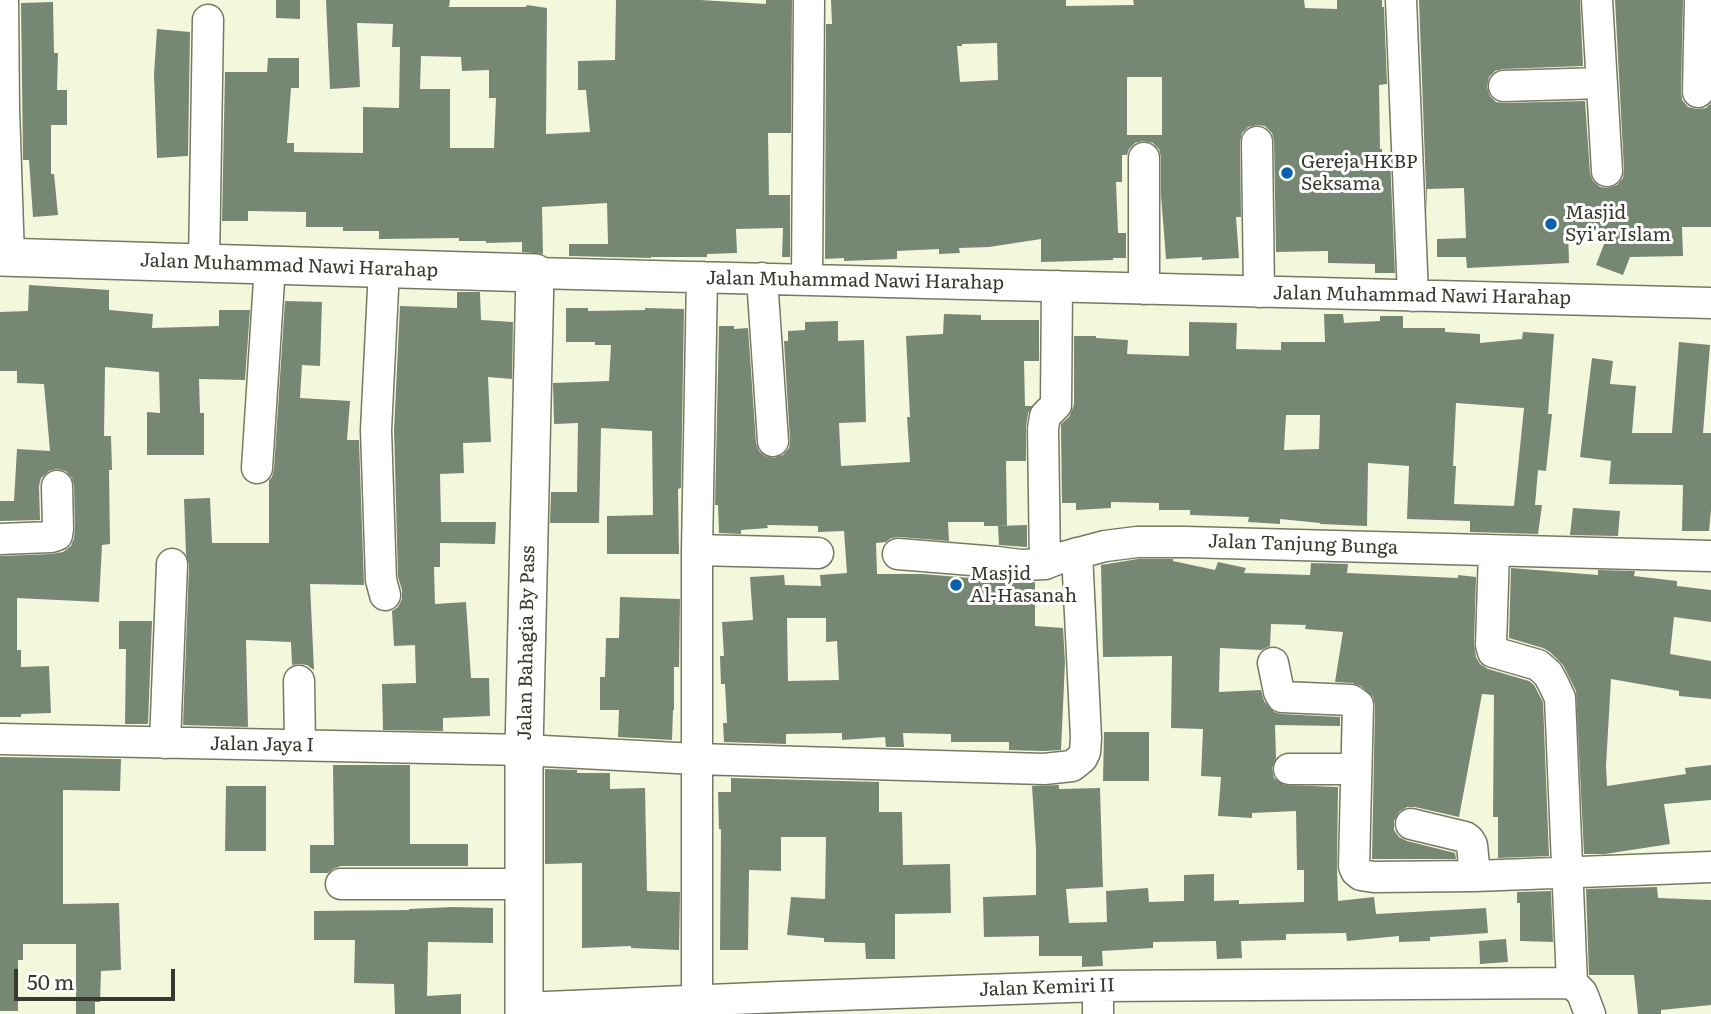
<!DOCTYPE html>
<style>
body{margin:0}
#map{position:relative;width:1711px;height:1014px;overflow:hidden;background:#f3f8dd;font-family:Literata,serif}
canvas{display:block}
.scale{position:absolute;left:14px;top:969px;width:161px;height:32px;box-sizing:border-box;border:4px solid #37392e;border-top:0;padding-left:9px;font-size:21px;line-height:24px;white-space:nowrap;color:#37392e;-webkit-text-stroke:5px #fff;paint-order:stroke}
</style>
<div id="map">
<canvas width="1711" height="1014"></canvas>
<div class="scale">50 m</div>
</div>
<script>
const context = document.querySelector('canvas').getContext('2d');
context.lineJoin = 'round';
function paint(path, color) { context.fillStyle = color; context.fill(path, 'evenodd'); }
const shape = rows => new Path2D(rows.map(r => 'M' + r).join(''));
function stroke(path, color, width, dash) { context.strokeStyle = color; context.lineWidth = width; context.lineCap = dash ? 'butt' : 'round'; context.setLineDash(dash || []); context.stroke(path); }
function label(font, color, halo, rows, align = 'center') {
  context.font = font + ' Literata,serif'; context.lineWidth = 6; context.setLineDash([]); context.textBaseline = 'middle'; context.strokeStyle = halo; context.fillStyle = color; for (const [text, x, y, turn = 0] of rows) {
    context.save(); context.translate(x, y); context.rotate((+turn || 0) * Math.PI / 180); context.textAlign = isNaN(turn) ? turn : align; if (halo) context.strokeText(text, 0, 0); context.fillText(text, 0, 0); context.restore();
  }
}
const building = shape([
 [276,0,300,0,300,19,276,18],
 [326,0,450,0,449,7,526,7,527,5,547,8,546,134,590,132,586,90,578,90,578,61,615,60,616,0,700,0,766,4,766,0,792,0,791,133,768,133,769,195,790,195,790,257,782,257,783,228,736,229,737,253,707,254,707,257,651,257,651,258,569,256,569,244,608,244,607,203,542,207,543,254,522,252,522,242,486,243,486,241,459,241,459,238,379,239,379,231,343,231,343,227,306,227,306,212,248,211,248,221,222,221,225,72,267,72,268,58,299,58,299,88,291,88,287,143,294,143,294,152,363,153,363,107,399,108,400,47,392,47,393,24,357,23,360,87,330,89],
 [421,56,461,57,462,71,489,70,489,98,496,98,494,148,450,148,450,89,420,89],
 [831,0,1066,0,1066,6,1134,5,1133,0,1304,0,1305,8,1337,9,1337,0,1382,0,1382,7,1384,7,1387,84,1379,85,1380,149,1382,149,1382,159,1390,158,1395,273,1375,273,1375,264,1328,263,1328,251,1276,252,1274,141,1272,133,1265,126,1257,125,1248,127,1242,133,1240,142,1241,217,1236,217,1239,258,1202,260,1202,257,1166,259,1161,195,1161,157,1159,149,1153,143,1143,141,1135,143,1129,149,1127,155,1122,155,1122,182,1116,182,1118,233,1126,233,1126,258,1113,258,1113,260,1041,262,1041,239,989,247,959,248,960,253,939,254,939,249,897,251,897,259,844,261,844,258,825,259,826,24,832,24],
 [997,43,998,80,960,82,957,46,962,46,962,44],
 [1127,77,1162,77,1162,135,1127,135],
 [1419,0,1580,0,1583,66,1503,69,1495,71,1489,77,1487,87,1490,96,1496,102,1504,103,1585,101,1590,173,1593,181,1600,187,1607,188,1617,185,1623,178,1624,170,1615,0,1683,0,1681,92,1682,100,1688,107,1697,109,1706,108,1711,103,1711,227,1682,227,1683,256,1630,257,1623,275,1596,265,1609,231,1568,229,1569,263,1467,268,1466,257,1437,257,1437,239,1466,238,1464,188,1427,189,1427,215],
 [53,2,54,53,58,53,57,90,67,90,67,125,51,125,51,174,54,174,58,215,33,217,29,160,23,160,21,3],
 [157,29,190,32,188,156,157,158,154,74],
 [29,285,109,290,109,310,153,314,152,328,219,326,219,310,250,310,245,380,199,379,200,413,204,413,204,455,147,455,147,412,160,413,159,372,105,367,104,436,111,436,112,470,109,470,110,544,102,545,99,602,17,598,17,650,21,650,21,667,49,666,51,713,21,714,21,717,0,717,0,556,52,554,63,552,71,546,74,538,75,529,74,486,72,478,66,471,57,469,49,471,41,478,39,486,40,520,0,521,0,501,14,501,17,449,50,451,44,384,17,383,17,371,0,371,0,312,28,311],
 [457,292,480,292,481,320,513,322,512,379,488,377,491,442,463,443,464,473,440,474,441,522,496,522,495,544,440,543,440,567,434,567,435,604,466,602,471,678,489,678,490,716,443,718,443,731,383,730,382,684,416,683,415,645,394,646,392,611,398,607,402,599,402,590,398,577,394,430,400,306,457,308],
 [285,301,322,302,320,366,302,365,300,398,350,401,347,440,359,440,364,585,310,584,314,670,307,665,299,664,292,665,291,642,246,640,248,727,183,725,189,565,186,554,184,499,210,498,212,543,269,543,269,480,272,477,274,469],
 [566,308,588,308,588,311,645,310,645,308,684,309,681,488,678,489,679,554,607,554,607,516,653,515,652,431,601,428,599,523,550,523,551,492,577,492,578,423,554,424,553,383,609,381,611,345,595,345,595,342,566,342],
 [944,314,981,315,981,320,1039,320,1039,361,1024,361,1025,406,1032,406,1028,413,1026,427,1026,461,1006,461,1007,526,984,526,984,522,948,522,949,541,899,537,891,538,886,542,876,543,877,574,922,574,1019,582,1035,582,1035,626,1063,628,1065,662,1061,750,1043,751,1009,750,1009,742,951,742,951,734,903,733,904,747,886,747,885,737,842,740,842,733,786,734,786,744,724,742,723,723,727,723,725,684,721,684,720,656,724,656,722,622,753,620,750,577,784,575,785,585,821,586,820,575,847,573,844,531,818,532,818,526,767,525,768,528,741,530,741,534,719,533,718,505,715,505,719,326,734,326,734,329,748,328,756,443,759,451,765,456,774,458,783,455,789,448,790,441,784,341,788,341,788,331,805,330,805,322,838,321,838,341,864,340,866,422,839,423,841,466,910,462,907,417,910,417,906,336,943,334],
 [787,618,826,618,826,642,837,641,839,680,788,681],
 [1324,314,1343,314,1344,323,1380,321,1380,316,1403,316,1403,328,1445,328,1445,332,1480,334,1480,343,1522,339,1523,332,1554,334,1548,414,1552,414,1546,471,1538,470,1535,505,1542,505,1538,534,1470,532,1470,521,1407,519,1409,466,1368,463,1367,526,1320,524,1320,523,1280,519,1280,524,1248,522,1249,517,1190,515,1190,510,1159,510,1159,503,1111,502,1111,508,1076,510,1076,503,1062,503,1061,430,1061,424,1069,417,1074,405,1074,336,1096,336,1096,338,1128,340,1127,354,1189,356,1189,322,1237,323,1236,349,1281,350,1281,342,1325,342],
 [1456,403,1524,408,1514,506,1454,504,1456,466,1453,466],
 [1286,415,1320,415,1319,449,1284,450],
 [1679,342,1710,345,1703,433,1711,433,1711,510,1709,531,1682,531,1683,485,1609,484,1611,461,1580,457,1592,358,1613,361,1610,384,1636,386,1632,433,1672,433],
 [1573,508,1620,511,1618,536,1570,535],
 [1027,525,1027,547,999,545,998,526],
 [1138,559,1173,559,1173,561,1215,570,1218,562,1246,568,1244,573,1310,575,1311,563,1348,564,1347,573,1458,578,1458,575,1476,577,1474,644,1476,657,1480,664,1488,669,1529,681,1534,685,1543,702,1549,856,1498,858,1498,817,1493,817,1494,695,1482,694,1459,817,1415,807,1407,807,1399,812,1394,821,1394,830,1399,837,1407,841,1455,853,1456,859,1372,859,1375,705,1373,697,1361,686,1352,683,1335,682,1343,632,1305,629,1306,625,1271,624,1270,646,1261,650,1220,648,1219,692,1261,690,1264,701,1274,712,1281,714,1340,717,1340,726,1275,725,1276,758,1272,768,1274,778,1284,785,1338,787,1337,866,1338,901,1374,897,1376,914,1486,908,1488,933,1430,937,1430,941,1399,942,1399,936,1347,941,1346,933,1286,934,1286,940,1241,941,1242,958,1217,959,1216,941,1153,942,1153,948,1102,951,1103,966,1082,967,1082,956,1039,956,1039,936,984,937,983,897,1036,895,1036,849,1032,786,1059,785,1059,789,1100,788,1103,887,1066,889,1069,923,1107,922,1106,891,1148,888,1149,902,1184,901,1184,875,1214,874,1214,901,1239,900,1239,904,1304,902,1304,870,1297,870,1296,811,1252,813,1252,818,1218,816,1221,777,1201,776,1203,729,1171,728,1172,656,1103,657,1101,565],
 [1511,568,1598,575,1598,570,1635,571,1634,576,1677,581,1677,586,1711,590,1711,622,1674,617,1670,654,1711,661,1711,699,1679,696,1679,691,1611,679,1606,766,1607,786,1686,774,1685,768,1711,765,1711,800,1664,804,1670,844,1605,854,1584,854,1576,691,1563,665,1550,652,1543,648,1509,638],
 [620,597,680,599,679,667,674,667,674,710,673,710,672,740,618,737,619,710,600,710,600,677,605,677,606,638,619,638],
 [119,621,152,621,148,724,125,724,126,649,119,649],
 [1104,732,1149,732,1149,781,1103,781],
 [0,757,121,759,120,791,63,790,63,904,119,903,121,970,101,971,100,1002,95,1002,95,1014,76,1014,76,944,23,944,23,960,18,960,18,1011,0,1011],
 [333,765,410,765,410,844,468,844,468,866,341,866,333,869,328,873,310,873,310,845,334,845],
 [545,769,577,770,577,773,610,773,610,789,645,788,647,891,680,892,679,950,631,948,631,946,582,948,582,863,545,864],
 [731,778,879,782,879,812,902,812,903,865,950,864,951,913,895,914,895,959,866,959,865,943,824,942,824,938,787,935,791,897,825,899,826,837,781,837,781,871,749,870,748,950,720,950,721,829,719,829,718,792,731,792],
 [226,786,266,786,266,851,225,851],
 [1657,887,1658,898,1711,900,1711,1005,1661,1010,1661,1014,1638,1014,1634,975,1589,975,1586,889],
 [1551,891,1553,942,1520,941,1520,903,1517,903,1517,892],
 [453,907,493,908,493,943,428,942,427,996,461,994,461,1014,395,1014,394,984,354,983,355,940,314,940,314,911,409,910,409,909],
 [1506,939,1508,962,1480,964,1479,941]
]);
const minor = shape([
 [3,0,4,109,9,257],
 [1401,0,1413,296],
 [1597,0,1607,171],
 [1504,86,1602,83],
 [1698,92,1700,0],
 [1257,142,1259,292],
 [1144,158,1144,289],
 [204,264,208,20],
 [384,269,376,430,381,580,385,595],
 [535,273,1711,303],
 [762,278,773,441],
 [807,280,809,0],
 [257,468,270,265],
 [0,539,51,537,57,535,58,529,57,486],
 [697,550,818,553],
 [1494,551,1491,645,1493,652,1538,665,1548,674,1554,685,1560,698,1572,983,1582,993,1590,1014],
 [898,554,997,562,1021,565,1045,564,1060,558,1105,546,1137,542,1185,542,1711,556],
 [1045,564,1043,429,1045,416,1056,405,1057,286],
 [1273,663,1279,692,1282,697,1351,700,1358,705,1354,866,1356,871,1361,875,1374,877,1475,876,1711,867],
 [299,681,300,745],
 [0,739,524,750,696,759,1044,769,1072,766,1082,758,1085,752,1086,738,1077,553],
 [165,743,172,564],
 [1289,769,1356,769],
 [1411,824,1465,837,1469,840,1472,845,1475,876],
 [341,884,523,884],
 [523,1008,780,997,1098,986,1572,983],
 [697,1014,697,550,702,277],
 [1098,1014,1098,986]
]);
const major = shape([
 [0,257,535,273,524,750,524,1014]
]);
const markers = [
 [1287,173,7,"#0960ae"],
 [1551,224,7,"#0960ae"],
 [956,585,7,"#0960ae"]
];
const poiNames = [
 ["Gereja HKBP",1301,162],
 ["Seksama",1301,184],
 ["Masjid",1565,213],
 ["Syi'ar Islam",1565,235],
 ["Masjid",970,574],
 ["Al-Hasanah",970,596]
];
const streetNames = [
 ["Jalan Muhammad Nawi Harahap",289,266,2],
 ["Jalan Muhammad Nawi Harahap",855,281,1],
 ["Jalan Muhammad Nawi Harahap",1422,296,1],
 ["Jalan Tanjung Bunga",1303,545,2],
 ["Jalan Bahagia By Pass",527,643,-89],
 ["Jalan Jaya I",262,745,1],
 ["Jalan Kemiri II",1047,988,-2]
];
paint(building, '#768774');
stroke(minor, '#757961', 33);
stroke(major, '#757961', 40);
stroke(minor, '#fff', 30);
stroke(major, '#fff', 37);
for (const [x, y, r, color] of markers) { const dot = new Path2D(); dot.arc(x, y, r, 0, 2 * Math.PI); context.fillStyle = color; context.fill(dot); stroke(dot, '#fff', 2.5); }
label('19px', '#37392e', '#fff', poiNames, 'left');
label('19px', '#37392e', '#fff', streetNames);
</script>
